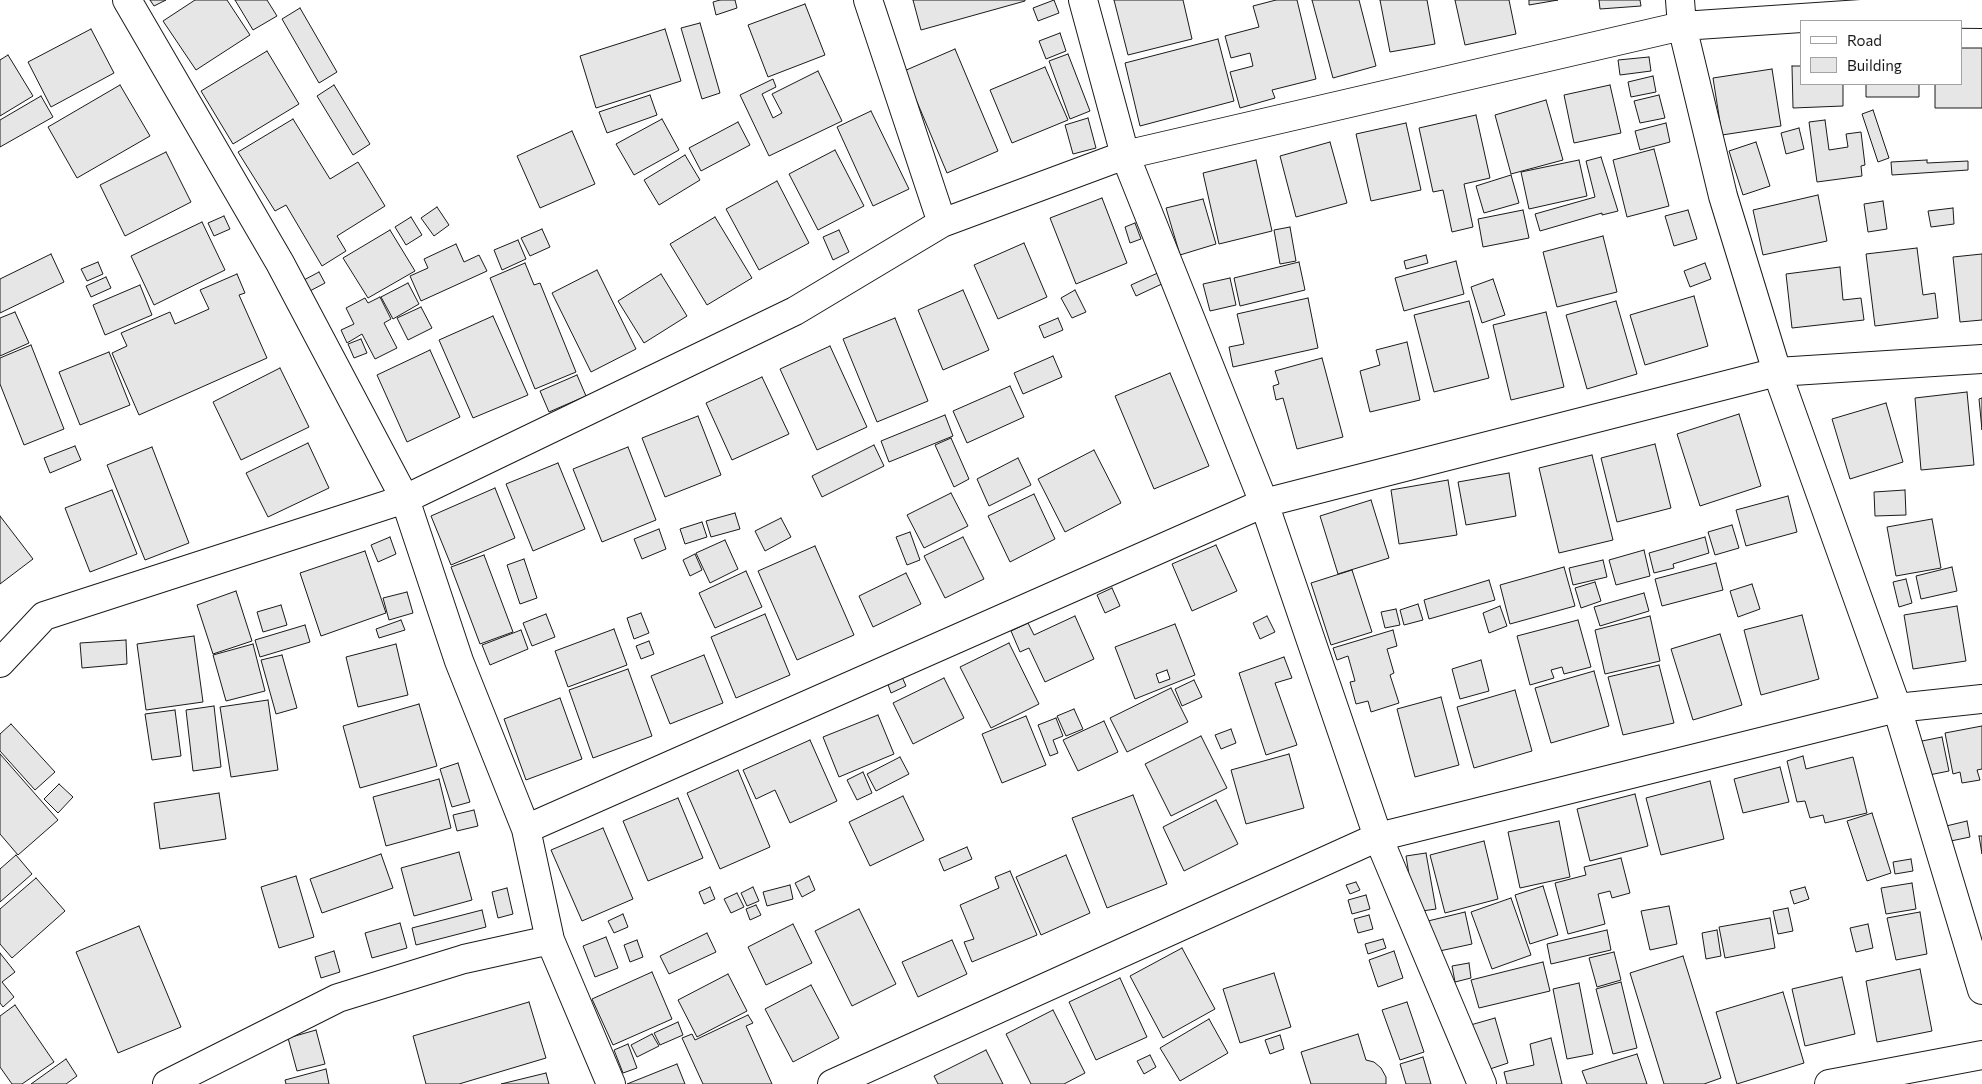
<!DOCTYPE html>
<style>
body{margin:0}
#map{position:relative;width:1982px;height:1084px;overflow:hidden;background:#fff;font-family:Commissioner,sans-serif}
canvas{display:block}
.legend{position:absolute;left:1800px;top:20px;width:162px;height:65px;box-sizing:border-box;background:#fff;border:1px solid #a3a3a3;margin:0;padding:6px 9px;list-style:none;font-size:15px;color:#1a1a1a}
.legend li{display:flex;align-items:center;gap:10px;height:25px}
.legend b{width:25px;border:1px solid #a3a3a3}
</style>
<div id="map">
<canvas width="1982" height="1084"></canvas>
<ul class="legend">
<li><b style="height:6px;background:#fff"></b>Road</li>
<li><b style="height:14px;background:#e6e6e6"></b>Building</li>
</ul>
</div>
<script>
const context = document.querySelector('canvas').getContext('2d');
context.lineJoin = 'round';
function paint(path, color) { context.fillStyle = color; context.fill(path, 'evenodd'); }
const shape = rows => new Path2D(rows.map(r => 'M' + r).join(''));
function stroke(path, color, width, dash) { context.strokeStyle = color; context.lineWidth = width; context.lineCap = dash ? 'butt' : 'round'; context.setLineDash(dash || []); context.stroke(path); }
const building = shape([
 [150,0,166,0,154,6,150,0],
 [195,0,227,0,250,35,196,70,163,21,195,0],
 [235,0,267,0,277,16,253,30,235,0],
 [720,0,735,0,737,8,716,15,713,2,720,0],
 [913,0,1025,0,1025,1,921,30,913,0],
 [1054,0,1059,13,1038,21,1033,8,1054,0],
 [1114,0,1183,0,1192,39,1128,55,1114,0],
 [1276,0,1297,0,1316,79,1272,90,1275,98,1240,108,1230,72,1253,66,1250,53,1231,58,1225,36,1259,27,1253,6,1276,0],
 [1312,0,1359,0,1376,66,1333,78,1312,0],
 [1380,0,1427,0,1435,44,1390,52,1380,0],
 [1455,0,1509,0,1516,34,1465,45,1455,0],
 [1529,0,1558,0,1529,5,1529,0],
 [1599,0,1640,0,1641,6,1600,9,1599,0],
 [805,4,825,55,768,77,748,25,805,4],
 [300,8,337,72,319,83,282,19,300,8],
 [700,23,720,93,702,99,681,28,700,23],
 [91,29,114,73,51,107,28,62,91,29],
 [665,29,681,81,596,108,580,56,665,29],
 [1060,33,1066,51,1046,59,1039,41,1060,33],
 [1218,39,1234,101,1140,126,1125,63,1218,39],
 [1961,48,1982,48,1982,108,1935,108,1935,84,1961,84,1961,48],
 [955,49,998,151,947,173,904,71,955,49],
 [267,51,299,104,233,144,201,91,267,51],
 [1068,54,1090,111,1070,119,1049,61,1068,54],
 [8,55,33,96,0,116,0,60,8,55],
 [1649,57,1651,71,1620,75,1618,60,1649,57],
 [1792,66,1801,66,1801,84,1843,84,1843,106,1793,108,1792,66],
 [1045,67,1068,120,1012,143,990,90,1045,67],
 [1772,69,1781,126,1722,135,1713,78,1772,69],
 [818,71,842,121,769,156,740,95,773,79,776,87,762,94,773,118,782,113,772,94,818,71],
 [1653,76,1656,92,1631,97,1628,82,1653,76],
 [1866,84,1919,84,1919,97,1866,97,1866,84],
 [120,85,150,136,77,178,48,127,120,85],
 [334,85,370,144,353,155,317,96,334,85],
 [1610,85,1621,133,1574,143,1564,95,1610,85],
 [650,95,657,115,607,133,599,112,650,95],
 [1659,95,1665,118,1640,123,1634,101,1659,95],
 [41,96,53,117,0,147,0,120,41,96],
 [1546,100,1563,160,1511,174,1495,115,1546,100],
 [1873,110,1889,158,1878,162,1862,114,1873,110],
 [871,111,909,189,873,206,837,127,871,111],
 [1476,115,1490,178,1464,184,1473,227,1452,232,1443,190,1433,192,1419,128,1476,115],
 [1088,118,1096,148,1073,154,1065,125,1088,118],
 [293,119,330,179,358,162,385,206,337,236,346,251,322,266,286,205,275,211,238,152,293,119],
 [662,119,679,150,634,175,616,144,662,119],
 [1825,120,1829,150,1848,147,1846,134,1861,132,1865,165,1861,166,1862,176,1817,182,1809,122,1825,120],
 [738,122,750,145,701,171,689,148,738,122],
 [1406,123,1421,190,1371,201,1356,134,1406,123],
 [1666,123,1670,142,1640,150,1635,131,1666,123],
 [1799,128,1804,149,1786,154,1781,133,1799,128],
 [572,131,595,184,540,208,517,156,572,131],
 [1330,142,1347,203,1296,217,1280,156,1330,142],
 [1756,142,1770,186,1743,195,1729,151,1756,142],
 [1654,149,1669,206,1627,217,1613,160,1654,149],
 [835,150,864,206,818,230,789,174,835,150],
 [166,152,191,202,125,236,100,185,166,152],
 [685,155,700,180,659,205,644,180,685,155],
 [1601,157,1618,211,1602,215,1602,213,1540,231,1535,214,1595,197,1586,161,1601,157],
 [1256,160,1272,231,1219,244,1203,173,1256,160],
 [1579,160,1587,196,1529,209,1521,172,1579,160],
 [1927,160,1927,163,1968,161,1968,170,1892,175,1891,162,1927,160],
 [1511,175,1519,203,1484,213,1476,186,1511,175],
 [777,181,809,243,759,270,726,209,777,181],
 [1818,195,1827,241,1763,255,1753,210,1818,195],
 [1102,198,1127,263,1076,284,1050,218,1102,198],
 [1203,199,1216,244,1180,255,1166,208,1203,199],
 [1883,201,1887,229,1868,232,1864,204,1883,201],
 [437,207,449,225,434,236,421,218,437,207],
 [1953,208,1954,224,1931,227,1928,211,1953,208],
 [1523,210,1529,238,1483,247,1478,219,1523,210],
 [1688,210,1697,239,1674,246,1665,216,1688,210],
 [224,216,230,229,214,236,208,223,224,216],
 [411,217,422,235,406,245,395,227,411,217],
 [715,217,752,278,707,305,670,244,715,217],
 [202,222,225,270,154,305,131,256,202,222],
 [1135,223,1141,239,1130,243,1125,227,1135,223],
 [1290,227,1296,261,1280,264,1274,230,1290,227],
 [542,229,550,247,530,256,521,238,542,229],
 [390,230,415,271,368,298,343,258,390,230],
 [839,230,849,252,833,260,823,237,839,230],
 [1603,236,1617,292,1557,307,1543,252,1603,236],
 [518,240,526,259,502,270,494,250,518,240],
 [1024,243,1047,297,998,319,974,265,1024,243],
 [456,244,464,262,479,255,487,271,421,301,410,276,428,268,424,259,456,244],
 [1917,248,1923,295,1935,293,1938,318,1875,326,1866,254,1917,248],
 [51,254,64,282,0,313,0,279,51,254],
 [1982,254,1982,320,1960,322,1953,257,1982,254],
 [1426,255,1428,263,1406,269,1404,261,1426,255],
 [1456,261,1464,294,1404,311,1395,278,1456,261],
 [98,262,103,274,87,281,81,269,98,262],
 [1299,262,1305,290,1240,306,1234,278,1299,262],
 [525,263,534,285,540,283,576,372,535,389,490,278,525,263],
 [1705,263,1711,279,1690,287,1684,271,1705,263],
 [1840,267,1843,300,1861,298,1864,320,1792,328,1786,274,1840,267],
 [597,270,636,349,591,372,552,293,597,270],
 [319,272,325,283,308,292,302,281,319,272],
 [1160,272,1164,283,1136,296,1131,285,1160,272],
 [237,274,245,293,239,295,267,358,139,415,112,353,127,346,121,333,170,312,175,324,209,309,200,290,237,274],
 [661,274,687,316,644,343,618,301,661,274],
 [106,277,111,288,91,297,86,286,106,277],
 [1230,278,1236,305,1210,311,1203,284,1230,278],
 [1493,279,1505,315,1482,323,1471,287,1493,279],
 [408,283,419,304,393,319,381,297,408,283],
 [140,285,152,315,105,335,93,305,140,285],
 [963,290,989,350,943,370,918,310,963,290],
 [1075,290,1086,312,1072,318,1061,298,1075,290],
 [1694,296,1708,346,1645,365,1630,315,1694,296],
 [380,297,391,319,384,323,397,348,375,359,362,334,347,343,341,330,354,324,346,308,365,298,368,303,380,297],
 [1308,298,1318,348,1233,367,1229,347,1244,344,1237,314,1308,298],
 [1469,301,1489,378,1434,392,1414,315,1469,301],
 [1616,301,1637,374,1587,389,1566,315,1616,301],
 [421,307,432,328,408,340,397,318,421,307],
 [15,312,29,343,0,356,0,318,15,312],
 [1546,312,1564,387,1511,400,1493,325,1546,312],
 [493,316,528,395,473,418,439,340,493,316],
 [895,318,928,401,877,422,843,339,895,318],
 [1058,318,1063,330,1044,338,1039,326,1058,318],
 [361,339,367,353,354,358,348,344,361,339],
 [1407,342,1420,400,1370,412,1360,371,1380,365,1376,350,1407,342],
 [31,345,64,429,24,445,0,384,0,358,31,345],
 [830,346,867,427,817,450,780,369,830,346],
 [430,350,460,417,407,442,377,375,430,350],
 [109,352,130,405,80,425,59,372,109,352],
 [1053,356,1062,377,1023,394,1014,373,1053,356],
 [1322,358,1343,437,1297,449,1283,398,1276,400,1273,386,1279,384,1275,371,1322,358],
 [280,368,309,427,241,460,213,402,280,368],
 [1170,373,1209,466,1154,489,1115,396,1170,373],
 [577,375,586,396,549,412,540,391,577,375],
 [762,377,789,434,732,460,706,403,762,377],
 [1010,386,1024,417,967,443,953,411,1010,386],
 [1967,392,1974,465,1921,470,1915,398,1967,392],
 [1982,398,1982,430,1979,399,1982,398],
 [1886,403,1903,462,1850,479,1832,419,1886,403],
 [1739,414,1761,486,1700,506,1677,434,1739,414],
 [945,415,953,436,889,462,881,441,945,415],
 [698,416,721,475,665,497,642,438,698,416],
 [951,438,969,479,954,487,935,445,951,438],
 [308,443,329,488,268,517,246,473,308,443],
 [1655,444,1671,508,1617,522,1601,458,1655,444],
 [874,445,884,466,822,497,812,476,874,445],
 [75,446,81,460,50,473,44,458,75,446],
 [152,447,189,543,145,560,107,465,152,447],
 [628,447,656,520,602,542,573,469,628,447],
 [1094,450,1121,503,1065,532,1038,479,1094,450],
 [1592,455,1613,540,1559,553,1539,468,1592,455],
 [1018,458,1031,485,989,506,977,479,1018,458],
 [558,463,585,529,533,551,506,484,558,463],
 [1509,473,1516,516,1466,525,1458,482,1509,473],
 [1448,480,1457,535,1399,544,1391,490,1448,480],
 [495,488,515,538,451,565,431,516,495,488],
 [112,490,137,554,90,572,65,508,112,490],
 [1905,490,1906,515,1875,516,1874,492,1905,490],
 [951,493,968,526,924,548,907,515,951,493],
 [1034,494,1055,539,1010,562,988,516,1034,494],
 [1788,496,1797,532,1746,546,1736,510,1788,496],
 [1371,500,1389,558,1338,574,1320,516,1371,500],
 [735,513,740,529,711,537,706,521,735,513],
 [0,516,33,559,0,584,0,516],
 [781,518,791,537,765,551,755,531,781,518],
 [1932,519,1941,568,1896,576,1887,527,1932,519],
 [702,522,707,537,685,544,680,529,702,522],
 [1732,525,1739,548,1715,555,1708,532,1732,525],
 [659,529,666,549,642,559,634,539,659,529],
 [910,532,920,560,907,565,896,537,910,532],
 [390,537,396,554,378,562,371,545,390,537],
 [963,537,984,579,945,598,924,556,963,537],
 [1705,537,1709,553,1673,564,1674,568,1654,573,1649,553,1705,537],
 [725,540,738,569,710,583,696,553,725,540],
 [1216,545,1237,591,1192,611,1172,564,1216,545],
 [815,546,854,635,797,660,758,571,815,546],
 [1644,550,1650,576,1616,585,1609,560,1644,550],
 [365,551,386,613,321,636,300,573,365,551],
 [695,554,702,570,690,576,683,560,695,554],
 [484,555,513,632,480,644,451,567,484,555],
 [524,559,537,598,520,604,507,565,524,559],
 [1603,560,1607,577,1573,585,1569,568,1603,560],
 [1716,563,1723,590,1662,606,1655,579,1716,563],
 [1564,567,1575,606,1510,624,1500,585,1564,567],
 [1952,567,1957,591,1921,599,1916,576,1952,567],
 [1352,570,1372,632,1331,645,1311,583,1352,570],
 [746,571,762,607,715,628,699,593,746,571],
 [906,573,921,604,873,627,859,596,906,573],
 [1906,579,1912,603,1899,607,1893,582,1906,579],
 [1489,580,1495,600,1429,619,1424,600,1489,580],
 [1595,582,1601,601,1581,608,1575,588,1595,582],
 [1752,584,1760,609,1738,617,1730,591,1752,584],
 [1112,588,1120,606,1105,613,1097,595,1112,588],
 [236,591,252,641,213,654,197,605,236,591],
 [407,592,413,613,389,620,383,598,407,592],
 [1644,593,1649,611,1600,626,1594,607,1644,593],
 [1418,604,1423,620,1404,625,1400,610,1418,604],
 [281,605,287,625,263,632,257,612,281,605],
 [1500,606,1507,626,1489,633,1483,613,1500,606],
 [1957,606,1966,661,1913,669,1904,615,1957,606],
 [1396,609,1400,625,1385,628,1381,612,1396,609],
 [641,613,649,633,634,639,627,618,641,613],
 [546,614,555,637,532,646,523,623,546,614],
 [765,614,790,675,736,698,711,637,765,614],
 [1802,615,1819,679,1761,695,1744,630,1802,615],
 [1075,616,1094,659,1045,682,1029,648,1020,652,1011,631,1028,623,1034,635,1075,616],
 [1267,616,1275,632,1260,639,1253,623,1267,616],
 [1650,616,1660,661,1605,674,1595,630,1650,616],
 [401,620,405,630,379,638,376,629,401,620],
 [1578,620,1591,667,1564,674,1562,667,1551,670,1554,678,1530,685,1517,636,1578,620],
 [1175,624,1195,675,1135,699,1115,647,1175,624],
 [1167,670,1170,679,1159,683,1156,674,1167,670],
 [305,625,310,642,260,657,255,640,305,625],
 [614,629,627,665,568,687,555,651,614,629],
 [521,630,528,649,490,665,482,645,521,630],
 [1393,630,1397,646,1387,649,1394,673,1390,675,1399,703,1371,712,1368,701,1356,704,1350,682,1355,681,1348,656,1337,660,1333,648,1393,630],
 [1720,634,1742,705,1693,720,1671,649,1720,634],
 [194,636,203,702,146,710,137,644,194,636],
 [126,640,127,664,82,668,80,643,126,640],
 [649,641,654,654,641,659,636,646,649,641],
 [1009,643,1039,704,991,728,960,667,1009,643],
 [253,644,265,691,226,701,213,655,253,644],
 [396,644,408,695,358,707,346,657,396,644],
 [282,655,297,708,276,714,261,660,282,655],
 [704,655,723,703,670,724,651,676,704,655],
 [1284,657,1292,678,1275,683,1297,745,1266,755,1239,673,1284,657],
 [1481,660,1489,691,1460,699,1452,669,1481,660],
 [1659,665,1674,723,1623,735,1608,677,1659,665],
 [628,669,652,736,593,758,569,690,628,669],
 [899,670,906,686,891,693,885,676,899,670],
 [1594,671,1609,726,1551,743,1535,688,1594,671],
 [944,678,964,718,913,744,893,703,944,678],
 [1194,680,1202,697,1182,706,1175,689,1194,680],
 [1171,688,1188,722,1127,752,1110,718,1171,688],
 [1515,690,1532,751,1474,768,1457,707,1515,690],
 [1441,697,1459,765,1415,777,1397,709,1441,697],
 [560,698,582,759,526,780,504,719,560,698],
 [268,700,278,770,231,777,220,707,268,700],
 [419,704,437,766,360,788,343,726,419,704],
 [214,706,221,767,193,771,186,710,214,706],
 [1074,709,1083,729,1066,736,1057,716,1074,709],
 [175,710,181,756,152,760,145,714,175,710],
 [878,715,894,754,839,777,823,737,878,715],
 [1026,716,1046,765,1002,783,982,734,1026,716],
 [1056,718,1063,736,1053,740,1058,753,1050,756,1038,725,1056,718],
 [1104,721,1118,752,1078,771,1063,740,1104,721],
 [11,724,55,772,35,790,0,751,0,734,11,724],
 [1982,726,1982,769,1977,770,1980,780,1962,783,1960,772,1953,774,1945,733,1982,726],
 [1231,729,1236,743,1221,749,1215,735,1231,729],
 [1201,736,1227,788,1171,816,1145,764,1201,736],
 [1942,737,1949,771,1924,776,1917,742,1942,737],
 [810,740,837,801,790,823,775,790,756,799,743,770,810,740],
 [0,754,58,820,18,855,0,834,0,754],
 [1289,754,1304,808,1246,824,1231,770,1289,754],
 [1803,756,1806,769,1853,757,1867,813,1825,823,1823,815,1810,818,1805,801,1797,802,1787,761,1803,756],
 [900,757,909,774,876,791,867,774,900,757],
 [458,763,470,802,452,807,440,769,458,763],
 [1780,767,1789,802,1743,813,1734,779,1780,767],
 [738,770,770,847,720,869,687,793,738,770],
 [863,772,872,793,857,800,847,780,863,772],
 [439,779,451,828,386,846,373,797,439,779],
 [1710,781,1724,839,1661,855,1646,798,1710,781],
 [59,784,73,797,58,813,44,799,59,784],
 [219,793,226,839,160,849,154,803,219,793],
 [1635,794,1648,846,1590,861,1577,809,1635,794],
 [1133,795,1167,884,1107,908,1072,818,1133,795],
 [903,796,924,840,870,866,849,822,903,796],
 [678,798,703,858,648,881,623,821,678,798],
 [1216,800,1238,844,1184,871,1163,827,1216,800],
 [474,810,478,826,457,831,453,815,474,810],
 [1872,813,1891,873,1867,881,1847,821,1872,813],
 [1559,821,1570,877,1520,888,1508,832,1559,821],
 [1967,821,1970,837,1946,842,1942,827,1967,821],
 [603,828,633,899,582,921,551,850,603,828],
 [1979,836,1982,836,1982,854,1979,836],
 [1484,841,1498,899,1445,913,1430,855,1484,841],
 [967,847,972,859,944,871,939,859,967,847],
 [459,852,472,900,414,916,401,868,459,852],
 [1426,853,1436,909,1415,912,1406,856,1426,853],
 [381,854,393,888,322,913,310,879,381,854],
 [16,855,32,874,0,902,0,869,16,855],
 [1066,855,1090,913,1041,935,1016,877,1066,855],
 [1621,858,1630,893,1612,898,1610,891,1598,894,1605,924,1568,934,1555,883,1586,875,1584,867,1621,858],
 [1911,859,1913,871,1895,874,1893,862,1911,859],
 [1010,871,1037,935,972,962,964,942,974,939,960,905,999,888,995,877,1010,871],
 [296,876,314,937,279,948,261,887,296,876],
 [809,876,815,890,802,897,795,883,809,876],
 [36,878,65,911,12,958,0,944,0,909,36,878],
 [1356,882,1360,890,1350,894,1346,885,1356,882],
 [1912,883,1916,909,1886,914,1881,888,1912,883],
 [790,885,793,899,767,906,763,892,790,885],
 [1543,886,1558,935,1530,944,1515,895,1543,886],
 [710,887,715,899,704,904,699,892,710,887],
 [753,887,759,901,747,906,741,893,753,887],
 [1805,887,1809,899,1794,904,1790,891,1805,887],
 [507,888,513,914,498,918,492,892,507,888],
 [737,893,744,907,731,913,724,899,737,893],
 [1366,895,1370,909,1352,914,1348,900,1366,895],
 [1511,898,1531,955,1492,969,1471,912,1511,898],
 [756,905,761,915,750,920,746,909,756,905],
 [1669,906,1677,944,1650,950,1641,911,1669,906],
 [1788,908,1793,931,1778,934,1773,911,1788,908],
 [859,909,896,984,852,1006,815,931,859,909],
 [482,910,486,927,416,945,412,928,482,910],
 [1465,912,1472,944,1435,952,1428,921,1465,912],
 [1920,912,1927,954,1896,960,1887,918,1920,912],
 [623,914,628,927,614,933,608,921,623,914],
 [1369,915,1373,929,1358,933,1354,919,1369,915],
 [1770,918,1775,948,1725,958,1719,927,1770,918],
 [400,923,407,948,372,958,365,933,400,923],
 [793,924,812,963,766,985,748,947,793,924],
 [1868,924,1873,948,1856,952,1850,928,1868,924],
 [139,926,181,1027,118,1053,76,952,139,926],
 [1607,930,1611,950,1551,964,1547,944,1607,930],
 [1717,930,1721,956,1706,959,1702,933,1717,930],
 [707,933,716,952,669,974,660,956,707,933],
 [606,937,618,968,595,977,583,946,606,937],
 [1383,939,1386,948,1368,954,1365,944,1383,939],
 [637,940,643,957,630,962,624,945,637,940],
 [952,940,967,974,918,997,902,962,952,940],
 [1182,948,1215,1009,1163,1038,1130,976,1182,948],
 [334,951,340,972,321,978,315,957,334,951],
 [1394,951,1403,978,1378,987,1369,960,1394,951],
 [1614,952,1621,980,1597,987,1589,958,1614,952],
 [0,953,15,972,2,982,14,997,3,1007,0,1003,0,953],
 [1683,956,1721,1078,1704,1084,1664,1084,1630,973,1683,956],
 [1543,962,1550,991,1479,1008,1471,980,1543,962],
 [1469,963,1471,978,1455,982,1452,966,1469,963],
 [1920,969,1932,1031,1877,1042,1866,981,1920,969],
 [652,972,672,1019,613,1045,592,999,652,972],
 [1274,973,1291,1027,1240,1043,1223,989,1274,973],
 [728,974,747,1011,697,1037,678,1000,728,974],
 [1842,977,1855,1034,1805,1046,1792,989,1842,977],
 [1120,978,1147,1037,1096,1060,1069,1002,1120,978],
 [1621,982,1637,1048,1613,1054,1596,989,1621,982],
 [1579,983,1593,1054,1567,1059,1553,989,1579,983],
 [811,985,839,1038,793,1062,765,1009,811,985],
 [1783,992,1804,1063,1737,1084,1716,1012,1783,992],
 [529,1002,546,1058,459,1084,426,1084,413,1036,529,1002],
 [1407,1002,1424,1052,1400,1060,1382,1010,1407,1002],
 [15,1005,54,1062,22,1084,12,1084,0,1067,0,1016,15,1005],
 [1053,1010,1085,1073,1064,1084,1031,1084,1006,1034,1053,1010],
 [748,1015,753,1023,746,1026,772,1084,703,1084,682,1038,692,1034,695,1040,748,1015],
 [1495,1018,1508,1063,1481,1072,1467,1026,1495,1018],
 [1209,1019,1228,1053,1180,1081,1160,1048,1209,1019],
 [678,1022,683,1035,660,1045,654,1033,678,1022],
 [316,1030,325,1064,297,1071,288,1038,316,1030],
 [652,1034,659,1046,637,1057,631,1045,652,1034],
 [1358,1034,1366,1060,1374,1062,1381,1068,1386,1077,1386,1084,1311,1084,1301,1052,1358,1034],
 [1280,1035,1284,1049,1270,1054,1265,1040,1280,1035],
 [1551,1038,1562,1084,1507,1084,1504,1072,1534,1065,1530,1044,1551,1038],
 [628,1044,637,1068,623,1073,614,1050,628,1044],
 [986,1050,1003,1084,938,1084,934,1076,986,1050],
 [1637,1054,1647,1084,1587,1084,1582,1071,1637,1054],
 [1150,1055,1156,1067,1144,1074,1137,1061,1150,1055],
 [1423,1057,1431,1084,1406,1084,1400,1064,1423,1057],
 [66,1059,77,1076,66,1084,31,1084,66,1059],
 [677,1064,685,1084,627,1084,677,1064],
 [326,1069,329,1084,286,1084,285,1080,326,1069],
 [546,1073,549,1084,501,1084,546,1073]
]);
const minor = shape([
 [127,0,280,263,405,499,459,661,526,829,550,940,611,1084],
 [868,0,942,223],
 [1083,0,1125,155,1264,503,1378,837,1482,1084],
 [1680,0,1682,26,1723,196,1777,372,1897,708,1982,990],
 [0,663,44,616,405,499,795,311,942,223,1125,155,1682,26,1876,13,1982,14],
 [526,829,1264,503,1777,372,1982,359],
 [167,1084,338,998,464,959,550,940],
 [832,1084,1378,837,1897,708,1982,699],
 [1829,1084,1982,1055]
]);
paint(building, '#e6e6e6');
stroke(building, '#1a1a1a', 1);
stroke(minor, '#1a1a1a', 30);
stroke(minor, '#fff', 28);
</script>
